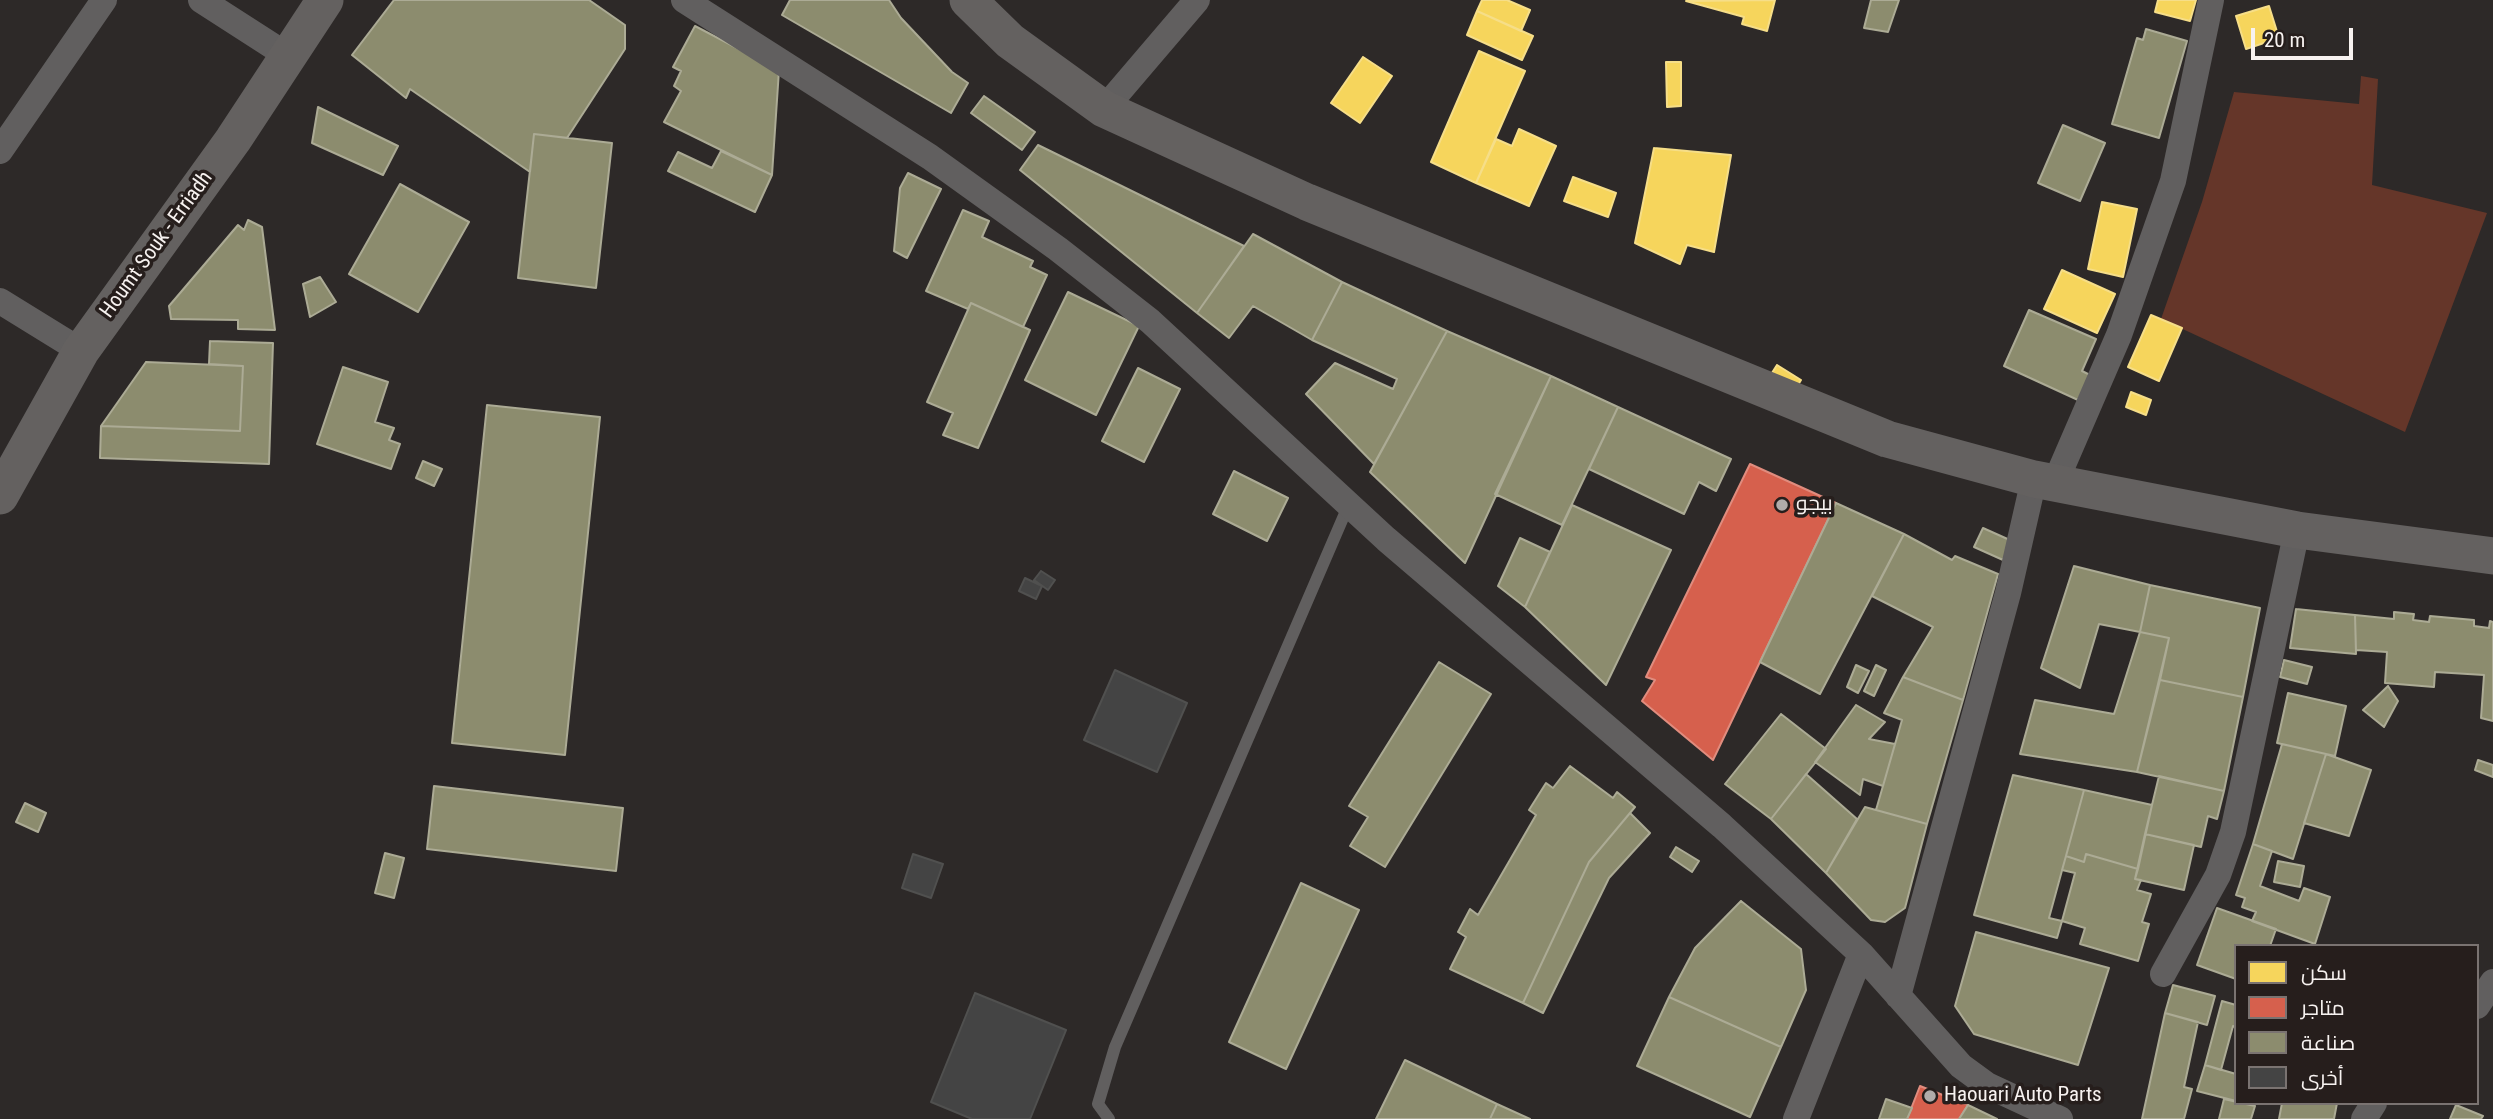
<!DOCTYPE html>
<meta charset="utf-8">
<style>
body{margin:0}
#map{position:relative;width:2493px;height:1119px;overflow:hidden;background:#2d2928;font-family:"Roboto Condensed",Cairo,sans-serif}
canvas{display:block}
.legend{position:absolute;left:2234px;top:944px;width:245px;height:161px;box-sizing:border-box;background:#261e1c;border:2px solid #7a7371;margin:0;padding:9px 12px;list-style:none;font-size:21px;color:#f7f2f0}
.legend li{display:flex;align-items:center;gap:14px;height:35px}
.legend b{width:35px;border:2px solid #7a7371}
.scale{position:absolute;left:2251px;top:28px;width:102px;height:32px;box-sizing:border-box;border:4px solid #f7f2f0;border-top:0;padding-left:9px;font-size:21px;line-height:24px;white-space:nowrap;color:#f7f2f0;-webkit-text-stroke:5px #261e1c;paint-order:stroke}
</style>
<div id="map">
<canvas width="2493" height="1119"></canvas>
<ul class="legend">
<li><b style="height:19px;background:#f6d55c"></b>سكن</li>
<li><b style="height:19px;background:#d6604d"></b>متاجر</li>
<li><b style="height:19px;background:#8c8c6e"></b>صناعة</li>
<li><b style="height:19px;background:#444"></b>أخرى</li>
</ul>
<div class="scale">20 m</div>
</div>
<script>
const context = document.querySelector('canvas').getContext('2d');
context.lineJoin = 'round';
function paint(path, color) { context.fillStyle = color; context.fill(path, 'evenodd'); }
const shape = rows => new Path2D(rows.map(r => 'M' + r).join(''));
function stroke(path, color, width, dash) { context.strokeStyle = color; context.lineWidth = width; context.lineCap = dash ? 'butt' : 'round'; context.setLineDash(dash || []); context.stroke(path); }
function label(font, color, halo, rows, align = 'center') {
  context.font = font + ' "Roboto Condensed",Cairo,sans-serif'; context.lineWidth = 7; context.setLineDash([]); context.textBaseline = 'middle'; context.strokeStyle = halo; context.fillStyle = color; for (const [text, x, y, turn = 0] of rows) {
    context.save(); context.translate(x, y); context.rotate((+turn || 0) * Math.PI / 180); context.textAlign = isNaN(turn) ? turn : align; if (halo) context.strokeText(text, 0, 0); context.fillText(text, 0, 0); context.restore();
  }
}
const green = shape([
 [2361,76,2378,79,2372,185,2487,213,2405,432,2161,319,2202,202,2234,92,2359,104]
]);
const homes = shape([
 [1482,0,1507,0,1530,10,1521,31,1477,11,1482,0],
 [1775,0,1767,31,1742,24,1744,17,1686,1,1775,0],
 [2158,0,2196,0,2190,21,2155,12,2158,0],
 [2269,6,2279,38,2246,49,2236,16,2269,6],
 [1477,11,1533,36,1522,60,1467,35,1477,11],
 [1479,51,1525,71,1476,183,1431,162,1479,51],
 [1363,57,1392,76,1360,123,1331,103,1363,57],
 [1666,62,1681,62,1681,106,1667,107,1666,62],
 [1519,129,1556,146,1529,206,1476,183,1496,139,1512,146,1519,129],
 [1654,148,1731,155,1714,252,1687,245,1680,264,1635,243,1654,148],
 [1573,177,1616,193,1608,217,1564,201,1573,177],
 [2102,202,2137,209,2123,277,2088,269,2102,202],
 [2062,270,2115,294,2097,333,2044,309,2062,270],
 [2151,315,2182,328,2159,381,2128,367,2151,315],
 [1777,365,1801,380,1795,390,1770,376,1777,365],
 [2131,392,2151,400,2146,415,2126,407,2131,392]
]);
const shops = shape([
 [1750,464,1836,503,1713,760,1642,701,1655,680,1646,677,1750,464],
 [1920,1086,1968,1105,1959,1119,1907,1119,1920,1086]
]);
const industry = shape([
 [394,0,589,0,625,25,625,49,567,138,534,134,530,172,410,89,406,98,352,55,394,0],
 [790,0,889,0,901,18,952,72,968,83,951,113,782,15,790,0],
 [1871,0,1899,0,1888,32,1864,28,1871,0],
 [695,26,779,70,772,175,664,122,681,91,674,86,681,71,673,67,695,26],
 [2146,29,2187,41,2159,138,2112,124,2137,38,2143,40,2146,29],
 [984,96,1035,132,1022,150,971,113,984,96],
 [318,107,398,146,383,175,312,143,318,107],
 [2063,125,2105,143,2080,201,2038,183,2063,125],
 [534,134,612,143,596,288,518,278,534,134],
 [1038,145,1244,246,1197,313,1020,170,1038,145],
 [721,151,772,175,755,212,668,171,678,152,712,168,721,151],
 [908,173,941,189,907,258,894,251,900,188,908,173],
 [400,184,469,222,418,312,349,274,400,184],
 [963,210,989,221,982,237,1033,261,1030,267,1047,275,1023,327,971,303,968,309,926,291,963,210],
 [248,220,262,227,275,330,238,329,238,320,171,319,169,306,238,225,244,230,248,220],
 [1253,234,1342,282,1312,340,1253,306,1229,338,1197,313,1253,234],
 [320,277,336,302,310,317,303,284,320,277],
 [1342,282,1447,331,1374,464,1306,394,1335,363,1393,389,1397,379,1312,340,1342,282],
 [1068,292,1139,326,1096,415,1025,380,1068,292],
 [971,303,1030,330,978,448,943,435,953,413,927,402,971,303],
 [2029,310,2096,339,2082,371,2090,375,2078,400,2004,366,2029,310],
 [1447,331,1551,376,1465,563,1370,472,1447,331],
 [210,341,273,343,269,464,100,458,101,426,240,431,243,366,209,364,210,341],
 [146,362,243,366,240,431,101,426,146,362],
 [343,367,388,382,375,422,394,428,389,440,400,444,391,469,317,444,343,367],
 [1138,368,1180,389,1144,462,1102,441,1138,368],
 [1551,376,1618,407,1562,525,1495,494,1551,376],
 [487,405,600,417,565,755,452,743,487,405],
 [1618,407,1731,459,1716,491,1699,482,1684,514,1589,469,1618,407],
 [423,461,442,469,434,486,416,478,423,461],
 [1234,471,1288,498,1267,541,1213,514,1234,471],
 [1836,503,1904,534,1820,694,1760,662,1836,503],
 [1572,505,1671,550,1606,685,1525,607,1572,505],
 [1983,528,2012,541,2003,560,1974,547,1983,528],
 [1904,534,1952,560,1955,556,1998,574,1963,700,1903,677,1933,627,1872,596,1904,534],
 [1520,538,1550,552,1525,607,1498,586,1520,538],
 [2074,566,2150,585,2140,632,2099,624,2080,688,2041,668,2074,566],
 [2150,585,2260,608,2243,697,2160,680,2169,638,2140,632,2150,585],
 [2296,609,2355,615,2356,654,2290,648,2296,609],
 [2394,612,2414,614,2413,620,2429,622,2430,616,2474,620,2474,626,2489,628,2490,621,2493,622,2493,721,2481,718,2484,675,2435,672,2434,687,2385,683,2387,652,2356,650,2355,615,2394,619,2394,612],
 [2140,632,2169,638,2137,772,2020,754,2035,700,2114,714,2140,632],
 [2284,660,2312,667,2307,684,2280,677,2284,660],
 [1439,662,1491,694,1385,867,1350,846,1368,817,1349,806,1439,662],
 [1856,665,1869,671,1858,693,1847,687,1856,665],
 [1876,665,1886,670,1874,696,1864,691,1876,665],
 [1903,677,1963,700,1927,824,1876,810,1902,720,1884,713,1903,677],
 [2160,680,2243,697,2224,791,2137,772,2160,680],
 [2388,686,2398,701,2384,727,2363,710,2388,686],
 [2288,693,2346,706,2335,756,2277,743,2288,693],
 [1856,705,1885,722,1869,739,1895,744,1883,786,1863,779,1860,795,1815,762,1856,705],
 [1781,714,1826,749,1771,819,1725,784,1781,714],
 [2282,744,2326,754,2293,859,2253,844,2282,744],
 [2326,754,2371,770,2349,836,2304,823,2326,754],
 [2478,760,2493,765,2493,777,2475,770,2478,760],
 [1570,766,1613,798,1617,792,1635,807,1589,862,1523,1003,1450,969,1466,937,1458,932,1470,909,1478,915,1536,815,1529,810,1546,783,1553,788,1570,766],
 [1806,774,1857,819,1826,873,1771,819,1806,774],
 [2013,775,2084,790,2049,918,2062,921,2057,938,1974,915,2013,775],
 [2159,776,2224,791,2217,819,2208,816,2201,847,2145,834,2159,776],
 [434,786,623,808,616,871,427,849,434,786],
 [2084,790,2152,805,2138,869,2086,854,2084,862,2066,856,2084,790],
 [25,803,46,813,38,832,16,822,25,803],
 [1865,807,1927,824,1905,908,1885,922,1871,920,1826,873,1865,807],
 [1630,813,1650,833,1609,878,1543,1013,1523,1003,1589,862,1630,813],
 [2145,834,2194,845,2184,890,2135,879,2145,834],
 [2253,844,2272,851,2260,886,2299,901,2304,888,2330,897,2315,944,2252,921,2256,912,2242,907,2245,898,2236,895,2253,844],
 [1676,847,1699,861,1692,872,1670,857,1676,847],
 [385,853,404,858,394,898,375,893,385,853],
 [2086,854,2138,869,2135,879,2141,880,2137,890,2151,894,2142,922,2149,924,2138,961,2080,944,2085,928,2062,921,2075,873,2062,870,2066,856,2084,862,2086,854],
 [2278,861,2304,866,2300,887,2274,882,2278,861],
 [1301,883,1359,910,1286,1069,1229,1042,1301,883],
 [1741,901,1801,949,1806,990,1781,1047,1669,997,1695,948,1741,901],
 [2217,908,2276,929,2270,946,2236,946,2236,979,2197,965,2217,908],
 [1976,932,2109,968,2078,1065,1974,1034,1955,1006,1976,932],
 [2173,985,2215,996,2207,1025,2165,1013,2173,985],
 [1669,997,1781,1047,1750,1117,1637,1066,1669,997],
 [2222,1001,2236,1005,2236,1027,2233,1026,2221,1070,2205,1065,2222,1001],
 [2165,1013,2198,1022,2184,1087,2192,1089,2184,1119,2142,1119,2165,1013],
 [1405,1060,1497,1104,1490,1119,1376,1119,1405,1060],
 [2205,1065,2236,1074,2236,1101,2197,1091,2205,1065],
 [1886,1099,1912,1108,1907,1119,1879,1119,1886,1099],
 [2224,1099,2255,1106,2251,1119,2219,1119,2224,1099],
 [2282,1103,2337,1103,2334,1119,2279,1119,2282,1103],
 [1497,1104,1530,1119,1490,1119,1497,1104],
 [1968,1105,1997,1119,1959,1119,1968,1105],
 [2456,1105,2483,1116,2481,1119,2450,1119,2456,1105]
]);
const building = shape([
 [1041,571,1055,580,1048,590,1034,580,1041,571],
 [1025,578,1042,586,1036,599,1019,591,1025,578],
 [1115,670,1187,703,1157,772,1084,740,1115,670],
 [913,854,943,864,931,898,902,888,913,854],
 [975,993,1066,1030,1030,1119,972,1119,931,1102,975,993]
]);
const lane = shape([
 [1109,1119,1098,1104,1115,1047,1349,504]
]);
const street = shape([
 [201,0,288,56],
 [684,0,930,157,1058,249,1150,321,1386,539,1722,826,1861,954,1961,1066,1987,1085,2060,1119],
 [1104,109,1197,0],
 [0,151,104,0],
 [0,301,81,351],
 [2055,483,2119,335,2173,181,2211,0],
 [2163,974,2218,875,2233,832,2297,530],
 [1898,996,2008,593,2034,479],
 [2477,1006,2493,982],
 [1796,1119,1861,954],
 [2364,1119,2374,1103]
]);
const secondary = shape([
 [968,0,1010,41,1104,109,1307,202,1887,439,2034,479,2297,530,2493,556],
 [0,496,81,351,233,140,325,0]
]);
const markers = [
 [1782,505,7,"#b0acaa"],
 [1930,1096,7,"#b0acaa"]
];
const streetNames = [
 ["Houmt Souk - Erriadh",157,245,-54]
];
const poiNames = [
 ["بيجو",1796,505],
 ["Haouari Auto Parts",1944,1096]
];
paint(green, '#653629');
paint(homes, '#f6d55c');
stroke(homes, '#f6de88', 2);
paint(shops, '#d6604d');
stroke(shops, '#e08c7e', 2);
paint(industry, '#8c8c6e');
stroke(industry, '#acab95', 2);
paint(building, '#444');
stroke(building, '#50504f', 2);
stroke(lane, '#615f5f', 12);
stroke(street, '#615f5f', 26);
stroke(secondary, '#646160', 37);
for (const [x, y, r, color] of markers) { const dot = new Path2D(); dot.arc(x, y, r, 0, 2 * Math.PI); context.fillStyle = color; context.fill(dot); stroke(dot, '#261e1c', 2.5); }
label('21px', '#f7f2f0', '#261e1c', streetNames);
label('21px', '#f7f2f0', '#261e1c', poiNames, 'left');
</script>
